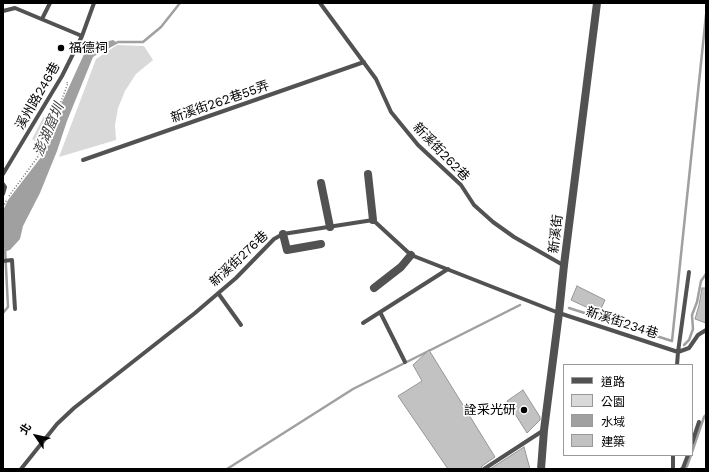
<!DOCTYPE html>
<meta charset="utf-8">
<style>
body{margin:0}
#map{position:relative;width:709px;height:472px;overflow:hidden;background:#fff;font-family:"Work Sans","Noto Sans TC",sans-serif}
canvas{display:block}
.frame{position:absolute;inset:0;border:4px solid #000;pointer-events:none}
.legend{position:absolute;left:563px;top:364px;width:130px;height:92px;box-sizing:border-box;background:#fff;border:1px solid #999;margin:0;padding:5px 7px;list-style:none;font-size:12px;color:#000}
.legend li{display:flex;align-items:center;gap:8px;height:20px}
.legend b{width:20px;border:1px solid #999}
.north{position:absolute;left:16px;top:416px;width:40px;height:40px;-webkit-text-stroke:3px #fff;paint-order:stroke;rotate:304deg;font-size:11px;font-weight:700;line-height:16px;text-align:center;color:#000}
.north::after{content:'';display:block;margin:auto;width:14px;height:18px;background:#000;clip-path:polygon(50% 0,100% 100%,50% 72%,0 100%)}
</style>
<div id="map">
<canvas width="709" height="472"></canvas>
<div class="frame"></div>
<ul class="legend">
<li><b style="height:5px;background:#525252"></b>道路</li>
<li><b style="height:11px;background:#d9d9d9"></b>公園</li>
<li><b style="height:11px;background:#a0a0a0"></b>水域</li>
<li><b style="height:11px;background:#c2c2c2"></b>建築</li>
</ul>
<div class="north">北</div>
</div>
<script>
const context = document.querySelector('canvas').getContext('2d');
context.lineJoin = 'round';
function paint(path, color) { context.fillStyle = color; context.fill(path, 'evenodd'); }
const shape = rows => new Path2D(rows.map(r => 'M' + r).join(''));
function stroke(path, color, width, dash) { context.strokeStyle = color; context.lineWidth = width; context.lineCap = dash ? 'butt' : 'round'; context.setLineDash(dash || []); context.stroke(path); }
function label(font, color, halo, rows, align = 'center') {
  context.font = font + ' "Work Sans","Noto Sans TC",sans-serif'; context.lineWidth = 3.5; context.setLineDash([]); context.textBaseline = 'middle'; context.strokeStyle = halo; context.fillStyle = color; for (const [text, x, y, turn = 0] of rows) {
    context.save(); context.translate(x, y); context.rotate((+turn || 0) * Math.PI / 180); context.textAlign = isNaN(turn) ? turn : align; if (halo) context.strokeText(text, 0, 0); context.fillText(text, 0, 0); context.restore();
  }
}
const green = shape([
 [117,45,144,46,153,60,136,74,125,91,118,108,115,125,116,140,59,157,96,59],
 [44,116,52,121,42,145,32,139]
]);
const water = shape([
 [113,40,116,42,93,57,67,121,57,151,40,193,23,226,20,239,10,250,3,252,3,211,8,200,42,156,51,137,58,111,85,52,101,43]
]);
const stream = shape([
 [107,48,118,42,143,42,161,27,180,3],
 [569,308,672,341,706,15],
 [3,313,8,307,5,248],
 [684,345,689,340,693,329,692,315,697,302,701,281,706,274],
 [692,452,704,417,706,415],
 [227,469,353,389,520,305],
 [684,469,687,466,691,455]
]);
const building = shape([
 [577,286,605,300,599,313,571,300,577,286],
 [702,288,706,288,706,323,695,319,699,305,702,288],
 [429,350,495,457,482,466,481,469,448,469,398,396,422,381,413,365,429,350],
 [523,390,540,417,540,420,527,433,507,401,523,390],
 [524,447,530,469,490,469,524,447]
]);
const path = shape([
 [9,196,37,158,47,139,68,83,66,82],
 [3,207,7,199],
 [3,292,3,303]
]);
const service = shape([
 [320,3,376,79,391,112,418,145,461,185,474,205,493,222,514,237,563,265],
 [3,11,15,8,82,36],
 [42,19,50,3],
 [83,160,364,62],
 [3,174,62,76,82,36,94,3],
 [3,184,5,187,3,194],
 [3,261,12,260,15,309],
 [218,293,241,325],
 [380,312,405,362],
 [363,323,448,269],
 [677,365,678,352,689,272],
 [692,443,699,422],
 [21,469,57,424,74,408,195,313,236,278,274,239,283,234,373,220,411,255,559,313,678,352,689,348,698,335,706,330],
 [484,469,544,430],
 [673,469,673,455],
 [682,469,683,468,688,455]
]);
const minor = shape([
 [368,174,373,220],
 [321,183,330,227],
 [283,234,287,250,321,244],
 [374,288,401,267,411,255]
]);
const tertiary = shape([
 [541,469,544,430,559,313,564,265,597,3]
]);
const markers = [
 [61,48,4,"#000"],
 [524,410,4,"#000"]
];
const poiNames = [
 ["福德祠",69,48],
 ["詮采光研",516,410,"right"]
];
const streetNames = [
 ["溪州路246巷",38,96,-60],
 ["新溪街262巷55弄",220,102,-19],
 ["新溪街262巷",441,152,46],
 ["新溪街",556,234,-83],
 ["新溪街276巷",239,259,-43],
 ["新溪街234巷",622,323,18]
];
const waterNames = [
 ["澎湖窟圳",49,130,-67]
];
paint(green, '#d9d9d9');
paint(water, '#a0a0a0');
stroke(stream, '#a0a0a0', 2.5);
paint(building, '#c2c2c2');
stroke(building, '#969696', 1);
stroke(path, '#747474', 1.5, [1, 2]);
stroke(service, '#525252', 4);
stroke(minor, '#525252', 8);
stroke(tertiary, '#525252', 8);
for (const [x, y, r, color] of markers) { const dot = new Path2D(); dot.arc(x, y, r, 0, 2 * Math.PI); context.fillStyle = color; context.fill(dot); stroke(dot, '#fff', 1.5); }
label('13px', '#000', '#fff', poiNames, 'left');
label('13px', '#000', '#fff', streetNames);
label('italic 14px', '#414141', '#fff', waterNames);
</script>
